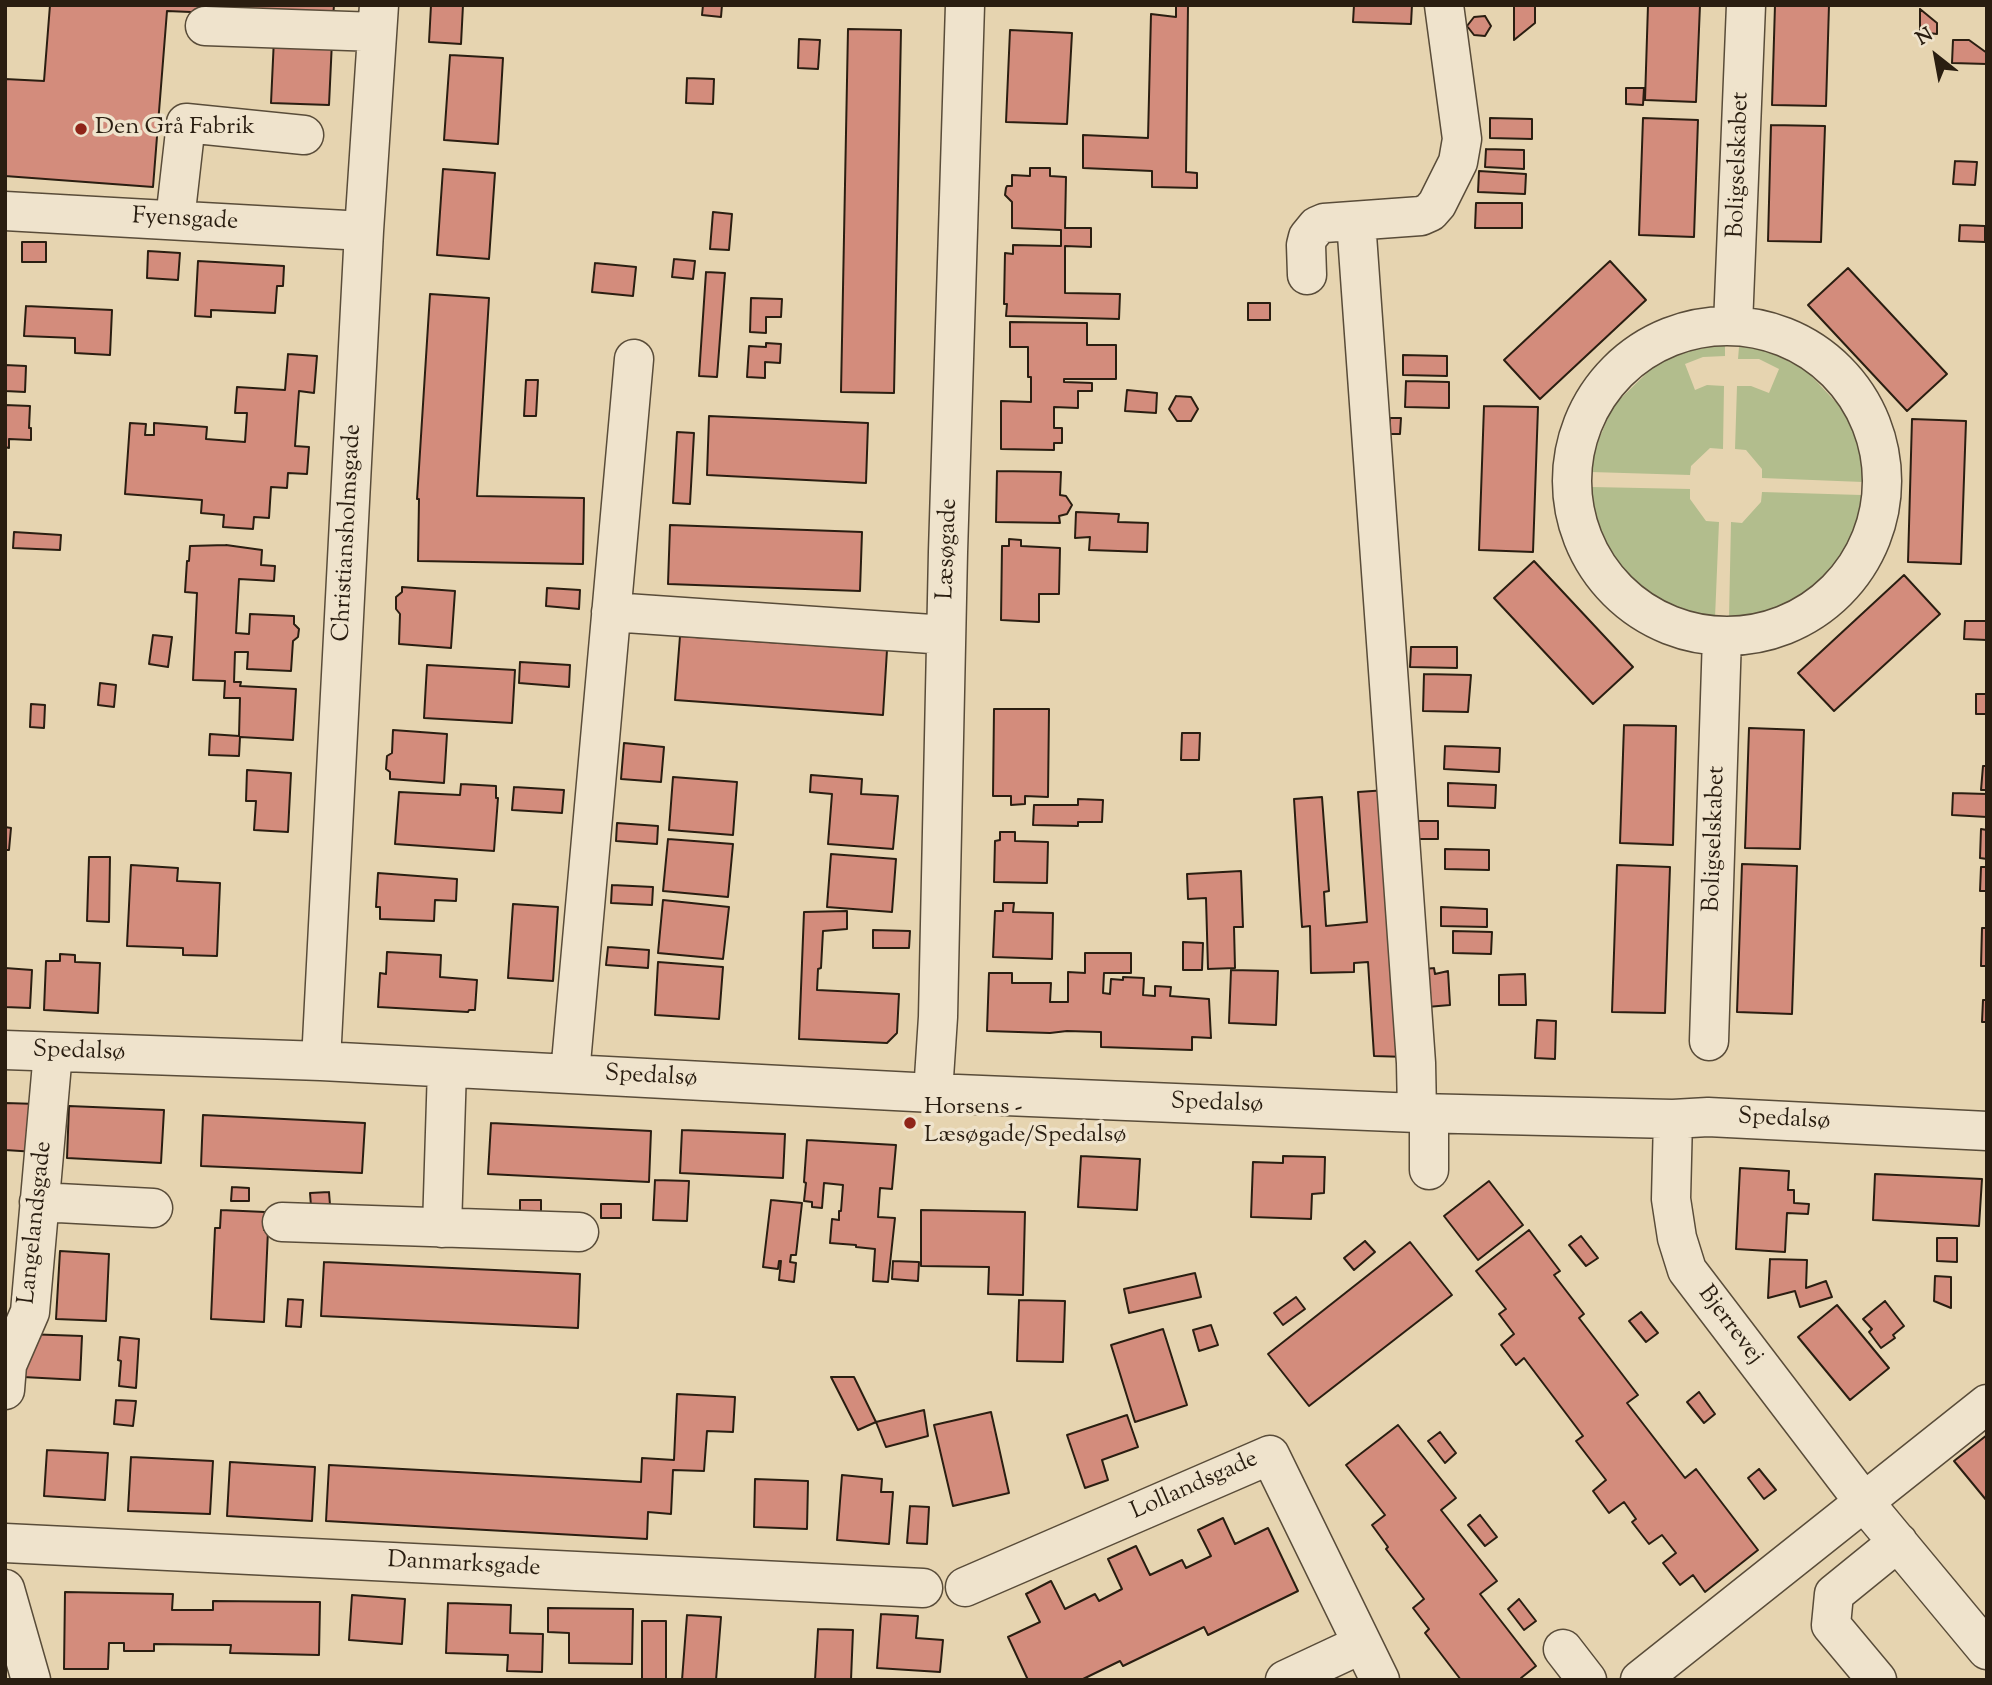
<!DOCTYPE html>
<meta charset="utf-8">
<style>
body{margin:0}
#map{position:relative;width:1992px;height:1685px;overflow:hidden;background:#e6d4b0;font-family:"Sorts Mill Goudy",serif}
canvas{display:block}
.frame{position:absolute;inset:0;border:7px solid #2a1e11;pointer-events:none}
.north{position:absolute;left:1901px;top:21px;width:70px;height:70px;-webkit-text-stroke:5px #efe3cc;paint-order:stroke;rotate:329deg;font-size:19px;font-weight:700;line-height:28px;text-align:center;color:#2a1e11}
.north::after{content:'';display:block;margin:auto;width:24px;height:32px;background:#2a1e11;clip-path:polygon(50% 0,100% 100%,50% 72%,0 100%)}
</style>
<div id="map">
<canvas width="1992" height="1685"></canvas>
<div class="frame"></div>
<div class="north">N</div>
</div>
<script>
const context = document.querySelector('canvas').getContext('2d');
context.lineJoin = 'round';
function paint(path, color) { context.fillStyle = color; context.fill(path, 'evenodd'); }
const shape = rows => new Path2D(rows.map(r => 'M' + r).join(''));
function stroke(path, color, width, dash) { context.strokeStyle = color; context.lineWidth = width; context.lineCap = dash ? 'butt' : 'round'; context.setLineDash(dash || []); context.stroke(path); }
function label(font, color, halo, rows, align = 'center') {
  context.font = font + ' "Sorts Mill Goudy",serif'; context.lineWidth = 7; context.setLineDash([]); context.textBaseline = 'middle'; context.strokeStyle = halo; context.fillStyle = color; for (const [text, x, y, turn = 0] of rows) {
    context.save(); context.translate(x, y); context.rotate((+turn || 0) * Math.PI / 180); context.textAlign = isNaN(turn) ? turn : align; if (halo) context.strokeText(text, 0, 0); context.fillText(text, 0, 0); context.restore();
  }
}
const green = shape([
 [1705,345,1725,345,1725,356,1703,357,1685,364,1695,390,1707,385,1724,386,1723,449,1710,448,1691,466,1690,475,1591,472,1594,451,1613,406,1656,364],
 [1739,347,1760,348,1805,369,1845,412,1863,457,1863,482,1762,478,1762,469,1746,450,1735,449,1737,386,1751,386,1769,393,1779,369,1759,359,1738,359],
 [1591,487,1690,489,1690,499,1706,521,1719,522,1715,618,1693,616,1652,601,1609,552,1590,506],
 [1762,492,1861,495,1861,520,1842,560,1799,601,1750,619,1729,618,1731,522,1742,523,1761,502]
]);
const building = shape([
 [50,5,334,5,333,18,167,11,153,187,5,176,5,79,44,81,50,5],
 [431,5,463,5,461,44,429,42,431,5],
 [703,5,722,5,721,17,702,15,703,5],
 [1176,5,1188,5,1186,172,1197,173,1197,188,1152,187,1152,171,1083,168,1083,135,1148,138,1151,14,1176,17,1176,5],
 [1354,5,1412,5,1411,24,1353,22,1354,5],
 [1514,5,1535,5,1535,23,1514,40,1514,5],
 [1648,5,1700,5,1696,102,1645,100,1648,5],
 [1775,5,1829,5,1826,106,1772,105,1775,5],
 [1920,9,1937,23,1937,34,1920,32,1920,9],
 [1485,16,1491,26,1485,36,1474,35,1467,26,1474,17,1485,16],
 [848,29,901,30,894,393,841,392,848,29],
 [1010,30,1072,33,1067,124,1006,122,1010,30],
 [274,38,332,41,329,105,271,103,274,38],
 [799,39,820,40,818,69,798,68,799,39],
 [1953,40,1969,40,1987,53,1987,64,1952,63,1953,40],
 [450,55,503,58,498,144,444,140,450,55],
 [687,78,714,79,713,104,686,103,687,78],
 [1626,88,1644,88,1643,105,1626,104,1626,88],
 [1490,118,1532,119,1532,139,1490,138,1490,118],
 [1643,118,1698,120,1694,237,1639,235,1643,118],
 [1771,125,1825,126,1821,242,1768,241,1771,125],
 [1486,149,1524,150,1524,169,1485,167,1486,149],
 [1955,161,1977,162,1975,185,1953,184,1955,161],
 [1030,168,1050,168,1050,176,1066,177,1065,228,1091,228,1091,247,1065,246,1065,293,1120,294,1119,319,1006,316,1007,304,1004,304,1005,253,1013,254,1013,245,1061,246,1061,230,1012,228,1012,202,1005,195,1006,188,1007,186,1012,186,1012,175,1030,176,1030,168],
 [443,169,495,173,489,259,437,255,443,169],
 [1479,171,1526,174,1525,194,1478,192,1479,171],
 [1476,203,1522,203,1522,228,1475,228,1476,203],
 [713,212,732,214,729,250,710,249,713,212],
 [1960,225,1985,226,1985,242,1959,241,1960,225],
 [22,242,46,242,46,262,22,262,22,242],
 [148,251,180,253,178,280,147,278,148,251],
 [674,259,695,261,693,279,672,277,674,259],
 [198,261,284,266,283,286,277,286,275,313,211,310,211,317,195,316,198,261],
 [1610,261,1646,300,1540,399,1504,360,1610,261],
 [595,263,636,267,633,296,592,292,595,263],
 [1848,268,1947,374,1907,411,1808,305,1848,268],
 [706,272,725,273,717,377,699,376,706,272],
 [430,294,489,298,477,496,584,498,583,564,418,561,419,499,417,499,430,294],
 [751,298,782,299,781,317,766,317,766,333,750,332,751,298],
 [1248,303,1270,303,1270,320,1248,320,1248,303],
 [26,306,112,310,110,355,75,353,75,338,24,336,26,306],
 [1010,322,1087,323,1087,345,1116,345,1116,379,1064,379,1064,382,1092,383,1092,391,1078,391,1078,408,1054,407,1054,428,1062,428,1062,443,1054,443,1054,450,1001,449,1001,401,1031,402,1031,377,1028,377,1028,347,1010,347,1010,322],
 [766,343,781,344,780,363,765,362,765,378,747,377,749,346,766,347,766,343],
 [288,354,317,356,314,393,299,391,295,446,309,447,307,474,288,473,287,488,271,487,269,518,254,517,253,529,223,527,224,515,201,513,202,500,125,494,130,423,146,424,145,435,154,435,154,423,207,427,206,439,245,442,247,413,235,413,237,387,285,390,288,354],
 [1403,355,1447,356,1447,376,1403,375,1403,355],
 [5,365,26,366,25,392,5,391,5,365],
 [526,380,538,380,536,416,524,416,526,380],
 [1406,381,1449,382,1449,408,1405,407,1406,381],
 [1127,390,1157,393,1156,413,1125,411,1127,390],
 [1176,396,1191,397,1198,409,1191,421,1177,421,1169,409,1176,396],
 [5,405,30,406,29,428,31,428,31,440,9,439,9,448,5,447,5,405],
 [1484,406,1538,407,1533,552,1479,550,1484,406],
 [709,416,868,423,866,483,707,475,709,416],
 [1390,418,1401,418,1400,434,1389,434,1390,418],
 [1912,419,1966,421,1961,564,1908,562,1912,419],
 [677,432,694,433,690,504,673,503,677,432],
 [997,471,1061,472,1060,495,1066,496,1072,505,1067,514,1059,516,1060,523,996,522,997,471],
 [1076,512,1119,514,1118,522,1148,523,1147,552,1089,550,1090,537,1075,538,1076,512],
 [670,525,862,532,860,591,668,584,670,525],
 [14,532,61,535,60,550,13,548,14,532],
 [1009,539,1021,540,1021,546,1060,548,1059,594,1039,594,1039,622,1001,620,1002,546,1009,546,1009,539],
 [226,545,262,550,261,565,275,566,274,581,239,579,236,633,249,634,250,614,294,616,294,624,299,629,298,637,293,641,291,671,247,669,248,652,235,652,234,682,241,682,240,686,296,689,293,740,240,737,239,756,209,755,210,734,239,736,240,698,224,698,225,681,193,680,197,593,185,592,187,561,189,561,190,546,226,545],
 [1534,561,1633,667,1593,704,1494,598,1534,561],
 [1904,575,1940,614,1834,711,1798,673,1904,575],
 [402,587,455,591,451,648,399,644,400,614,396,609,396,597,402,592,402,587],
 [547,588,580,590,579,609,546,606,547,588],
 [1965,621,1987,621,1987,640,1964,639,1965,621],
 [153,635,172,637,168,667,149,664,153,635],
 [680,636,887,650,883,715,675,700,680,636],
 [1411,647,1457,647,1457,668,1410,667,1411,647],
 [520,662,570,665,569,687,519,683,520,662],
 [427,665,515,670,512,723,424,718,427,665],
 [1424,674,1471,675,1468,712,1423,711,1424,674],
 [100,683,116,685,114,707,98,705,100,683],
 [1976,694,1987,694,1987,714,1976,714,1976,694],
 [31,704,45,705,44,728,30,727,31,704],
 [994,709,1049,709,1048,797,1025,796,1025,804,1011,805,1011,796,993,796,994,709],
 [1624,725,1676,726,1673,845,1620,843,1624,725],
 [1749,728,1804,730,1800,849,1745,848,1749,728],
 [393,730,447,734,444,783,390,779,390,772,386,769,387,756,392,753,393,730],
 [1182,733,1200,733,1199,760,1181,760,1182,733],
 [624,743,664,747,661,782,621,779,624,743],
 [1445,746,1500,748,1499,772,1444,769,1445,746],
 [1983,766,1987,766,1987,790,1981,790,1983,766],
 [247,770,291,773,288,832,254,830,256,801,246,801,247,770],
 [811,775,862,779,861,794,898,796,893,849,828,844,832,794,810,792,811,775],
 [673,777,737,782,733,835,669,830,673,777],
 [1448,783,1496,785,1495,808,1448,806,1448,783],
 [461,784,496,786,496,798,498,798,494,851,395,844,399,792,460,795,461,784],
 [514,787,564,790,562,813,512,810,514,787],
 [1387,790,1407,1057,1374,1056,1368,962,1354,963,1354,972,1311,973,1310,926,1302,927,1294,799,1322,797,1329,891,1324,892,1326,926,1367,922,1358,792,1387,790],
 [1953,793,1987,794,1987,817,1952,815,1953,793],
 [1078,799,1103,800,1102,822,1078,822,1078,826,1033,825,1034,805,1078,805,1078,799],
 [1417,821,1438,821,1438,839,1417,839,1417,821],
 [617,823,658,826,657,844,616,841,617,823],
 [5,827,11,828,9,850,5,850,5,827],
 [1981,829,1987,830,1987,859,1980,858,1981,829],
 [1000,832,1015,832,1015,841,1048,842,1047,883,994,882,995,841,1000,840,1000,832],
 [668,839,733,844,728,897,663,891,668,839],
 [1445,849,1489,850,1489,870,1445,869,1445,849],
 [831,854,896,859,892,912,827,907,831,854],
 [89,857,110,857,109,922,87,921,89,857],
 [1742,864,1797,866,1792,1014,1737,1012,1742,864],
 [131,865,178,868,177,881,220,883,217,956,183,955,183,948,127,946,131,865],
 [1617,865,1670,867,1665,1013,1612,1012,1617,865],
 [1981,867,1987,867,1987,891,1980,891,1981,867],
 [1241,871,1243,927,1234,927,1235,968,1208,969,1206,898,1188,899,1187,874,1241,871],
 [378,873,457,879,456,901,435,900,434,921,380,919,380,907,376,907,378,873],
 [612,885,653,887,652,905,611,903,612,885],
 [663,900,729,907,723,959,658,953,663,900],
 [1003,903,1014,903,1013,912,1053,913,1052,959,993,957,995,911,1003,911,1003,903],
 [513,904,558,907,553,981,508,978,513,904],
 [1441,907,1487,909,1487,927,1441,926,1441,907],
 [847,911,847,929,823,931,821,968,818,969,817,990,899,994,897,1033,887,1043,799,1039,804,912,847,911],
 [1982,928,1987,928,1987,966,1981,966,1982,928],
 [873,930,910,931,909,948,873,948,873,930],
 [1453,931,1492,932,1491,954,1453,953,1453,931],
 [1183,942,1203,943,1202,970,1183,970,1183,942],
 [608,947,649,950,648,968,606,965,608,947],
 [387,952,441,955,440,977,477,980,475,1010,469,1010,468,1012,378,1007,380,973,386,974,387,952],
 [1085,953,1131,953,1131,973,1104,973,1103,993,1110,994,1111,979,1123,980,1123,977,1144,978,1143,995,1155,996,1155,986,1171,987,1170,996,1209,999,1211,1038,1192,1037,1192,1050,1101,1047,1101,1032,1067,1031,1050,1033,987,1031,989,973,1012,973,1012,983,1051,983,1050,1002,1068,1002,1068,972,1085,973,1085,953],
 [60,954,75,955,75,962,100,963,98,1013,44,1010,46,961,60,961,60,954],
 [658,962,723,967,719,1019,655,1015,658,962],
 [5,968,32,970,30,1008,5,1007,5,968],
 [1434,968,1435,974,1448,971,1450,1005,1427,1007,1425,969,1434,968],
 [1231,970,1278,971,1276,1025,1229,1023,1231,970],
 [1525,974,1526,1005,1499,1005,1499,975,1525,974],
 [1983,1000,1987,1000,1987,1022,1982,1022,1983,1000],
 [1537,1020,1556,1021,1555,1059,1535,1058,1537,1020],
 [5,1103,38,1104,36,1152,5,1150,5,1103],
 [69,1106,164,1110,161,1163,67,1158,69,1106],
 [203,1115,365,1123,362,1173,201,1166,203,1115],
 [491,1123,651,1131,649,1182,488,1174,491,1123],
 [682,1130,785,1134,783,1178,680,1173,682,1130],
 [807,1140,896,1145,892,1189,880,1188,878,1217,895,1218,888,1282,873,1281,875,1249,856,1247,856,1245,830,1243,832,1219,839,1220,839,1211,841,1211,843,1185,824,1183,822,1208,812,1207,812,1202,804,1201,806,1183,804,1182,807,1140],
 [1081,1156,1140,1159,1137,1210,1078,1207,1081,1156],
 [1283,1156,1325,1157,1324,1193,1312,1194,1311,1219,1251,1217,1253,1162,1283,1163,1283,1156],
 [1740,1168,1789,1171,1788,1190,1794,1190,1794,1203,1809,1204,1808,1214,1787,1213,1785,1252,1736,1249,1740,1168],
 [1875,1174,1982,1179,1979,1226,1873,1220,1875,1174],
 [655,1180,689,1181,687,1221,653,1220,655,1180],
 [1489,1181,1523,1225,1478,1260,1444,1216,1489,1181],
 [232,1187,249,1188,249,1201,231,1201,232,1187],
 [329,1192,330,1205,311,1206,310,1193,329,1192],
 [520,1200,541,1200,541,1214,520,1214,520,1200],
 [771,1200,802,1203,796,1255,791,1255,790,1262,796,1263,794,1282,779,1280,781,1261,779,1261,778,1269,763,1267,771,1200],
 [601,1204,621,1204,621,1218,601,1218,601,1204],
 [221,1210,265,1212,264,1230,268,1230,264,1322,211,1319,215,1228,220,1228,221,1210],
 [921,1210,1025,1212,1023,1295,988,1294,989,1267,921,1266,921,1210],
 [1529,1230,1560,1271,1554,1275,1584,1314,1579,1318,1638,1395,1627,1403,1685,1478,1696,1469,1758,1550,1705,1592,1693,1575,1680,1585,1663,1563,1676,1553,1662,1535,1649,1544,1632,1522,1636,1519,1624,1502,1609,1513,1593,1491,1606,1480,1576,1441,1583,1436,1524,1358,1516,1365,1501,1345,1514,1334,1499,1314,1506,1309,1476,1271,1529,1230],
 [1581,1236,1598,1258,1586,1266,1569,1245,1581,1236],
 [1937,1238,1957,1238,1957,1262,1937,1261,1937,1238],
 [1365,1241,1375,1252,1354,1270,1344,1258,1365,1241],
 [1410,1242,1452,1295,1309,1406,1268,1354,1410,1242],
 [60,1251,109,1254,106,1321,56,1319,60,1251],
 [1770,1259,1807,1260,1806,1288,1826,1281,1832,1297,1800,1307,1795,1291,1768,1298,1770,1259],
 [893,1261,919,1262,918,1281,892,1279,893,1261],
 [324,1262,580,1274,578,1328,321,1316,324,1262],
 [1195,1273,1201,1297,1129,1313,1124,1289,1195,1273],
 [1935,1276,1951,1277,1951,1308,1934,1301,1935,1276],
 [1296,1297,1305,1309,1283,1325,1274,1313,1296,1297],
 [288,1299,303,1300,301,1327,286,1326,288,1299],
 [1019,1300,1065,1301,1063,1362,1017,1361,1019,1300],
 [1885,1301,1904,1326,1893,1335,1895,1338,1881,1348,1869,1332,1872,1329,1863,1319,1885,1301],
 [1837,1305,1889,1368,1850,1400,1798,1337,1837,1305],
 [1641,1312,1658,1333,1646,1342,1629,1321,1641,1312],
 [1211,1325,1218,1345,1199,1351,1193,1330,1211,1325],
 [1163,1329,1187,1405,1135,1422,1111,1345,1163,1329],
 [25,1334,82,1336,80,1380,23,1377,25,1334],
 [120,1337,139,1339,136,1388,119,1386,121,1361,118,1360,120,1337],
 [831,1377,854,1377,876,1422,858,1430,831,1377],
 [1699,1392,1715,1414,1704,1423,1687,1402,1699,1392],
 [677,1394,735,1397,733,1432,707,1431,704,1471,673,1470,671,1514,648,1512,647,1539,326,1521,329,1465,641,1482,642,1458,674,1460,677,1394],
 [116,1400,136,1401,133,1426,114,1424,116,1400],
 [924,1410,928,1436,886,1447,876,1422,924,1410],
 [991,1412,1009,1493,953,1506,934,1425,991,1412],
 [1127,1415,1138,1447,1102,1460,1108,1480,1085,1488,1067,1435,1127,1415],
 [1398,1425,1456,1498,1441,1510,1497,1581,1480,1594,1536,1666,1521,1678,1522,1680,1461,1680,1425,1633,1429,1629,1413,1608,1424,1599,1386,1549,1388,1547,1372,1525,1385,1515,1346,1465,1398,1425],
 [1440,1432,1456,1453,1445,1463,1428,1441,1440,1432],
 [1987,1435,1987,1501,1954,1461,1987,1435],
 [47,1450,108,1453,105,1500,44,1496,47,1450],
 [131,1457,213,1461,210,1514,128,1511,131,1457],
 [230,1462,315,1467,312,1521,227,1516,230,1462],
 [1759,1469,1776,1490,1764,1499,1748,1478,1759,1469],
 [842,1475,882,1479,881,1492,893,1492,889,1544,837,1540,842,1475],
 [755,1479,808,1481,807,1529,754,1527,755,1479],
 [910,1506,929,1507,927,1544,907,1543,910,1506],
 [1480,1515,1497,1537,1485,1546,1468,1525,1480,1515],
 [1223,1518,1235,1544,1268,1528,1298,1591,1208,1635,1204,1627,1123,1666,1120,1661,1081,1680,1028,1680,1008,1637,1040,1622,1026,1594,1051,1581,1065,1609,1095,1594,1099,1601,1122,1589,1108,1559,1136,1546,1150,1575,1182,1560,1186,1568,1211,1556,1198,1530,1223,1518],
 [65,1592,173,1594,172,1610,213,1610,213,1601,320,1602,319,1655,230,1653,231,1645,154,1644,154,1651,124,1651,124,1643,109,1643,108,1669,64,1669,65,1592],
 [352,1595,405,1599,402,1644,349,1640,352,1595],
 [1519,1599,1536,1621,1524,1630,1508,1609,1519,1599],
 [448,1603,511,1605,510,1633,543,1634,542,1672,507,1671,508,1655,446,1653,448,1603],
 [548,1608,633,1609,632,1664,569,1663,569,1633,548,1632,548,1608],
 [881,1614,918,1616,916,1638,943,1640,940,1672,877,1668,881,1614],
 [687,1615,721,1617,716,1680,682,1680,687,1615],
 [642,1621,666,1621,666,1680,642,1680,642,1621],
 [818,1629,853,1630,851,1680,815,1680,818,1629]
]);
const minor = shape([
 [205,26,377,32],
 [5,211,364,231],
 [175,220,186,123,304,135],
 [1356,221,1416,1063,1417,1113],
 [1307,275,1306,245,1308,237,1317,226,1324,223,1421,216,1430,212,1437,204,1458,162,1462,139,1444,5],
 [1733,325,1746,5],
 '1572 481a155 155 0 1 1 310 0a155 155 0 1 1-310 0Z',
 [611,612,946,635],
 [1709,1041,1722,636],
 [5,1050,321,1061,933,1093,1417,1113,1673,1119,1708,1117,1987,1131],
 [321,1061,364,231,379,5],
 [570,1074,634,359],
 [933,1093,938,1017,948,552,965,5],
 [1429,1114,1429,1170],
 [1673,1119,1671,1199,1677,1238,1687,1270,1864,1502,1987,1650],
 [39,1202,153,1208],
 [282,1222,579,1232],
 [442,1228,447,1068],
 [5,1390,7,1365,30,1312,53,1052],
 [5,1543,923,1588],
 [965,1587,1270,1455,1380,1680],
 [5,1589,31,1680],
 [1563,1649,1587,1680],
 [1285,1680,1362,1644],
 [1640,1680,1987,1404],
 [1877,1680,1831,1625,1834,1594,1898,1542]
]);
const markers = [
 [81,129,7,"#8f2418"],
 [910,1123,7,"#8f2418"]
];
const poiNames = [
 ["Den Grå Fabrik",95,129],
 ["Horsens -",924,1109],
 ["Læsøgade/Spedalsø",924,1137]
];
const streetNames = [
 ["Boligselskabet",1740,165,-88],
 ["Fyensgade",185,221,3],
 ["Christiansholmsgade",349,533,-87],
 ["Læsøgade",949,549,-88],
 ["Boligselskabet",1716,839,-88],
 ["Spedalsø",79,1053,2],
 ["Spedalsø",651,1078,3],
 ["Spedalsø",1217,1105,2],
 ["Spedalsø",1784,1121,3],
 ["Langelandsgade",37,1223,-84],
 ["Bjerrevej",1729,1326,53],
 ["Lollandsgade",1195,1487,-24],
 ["Danmarksgade",464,1566,3]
];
paint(green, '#b2bd8d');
paint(building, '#d38c7c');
stroke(building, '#2a1e11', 2);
stroke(minor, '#594c39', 41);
stroke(minor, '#efe3cc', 38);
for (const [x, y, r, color] of markers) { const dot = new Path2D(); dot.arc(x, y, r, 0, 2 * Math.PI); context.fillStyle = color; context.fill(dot); stroke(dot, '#efe3cc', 2.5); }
label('24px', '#2a1e11', '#efe3cc', poiNames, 'left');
label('24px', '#2a1e11', '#efe3cc', streetNames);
</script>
